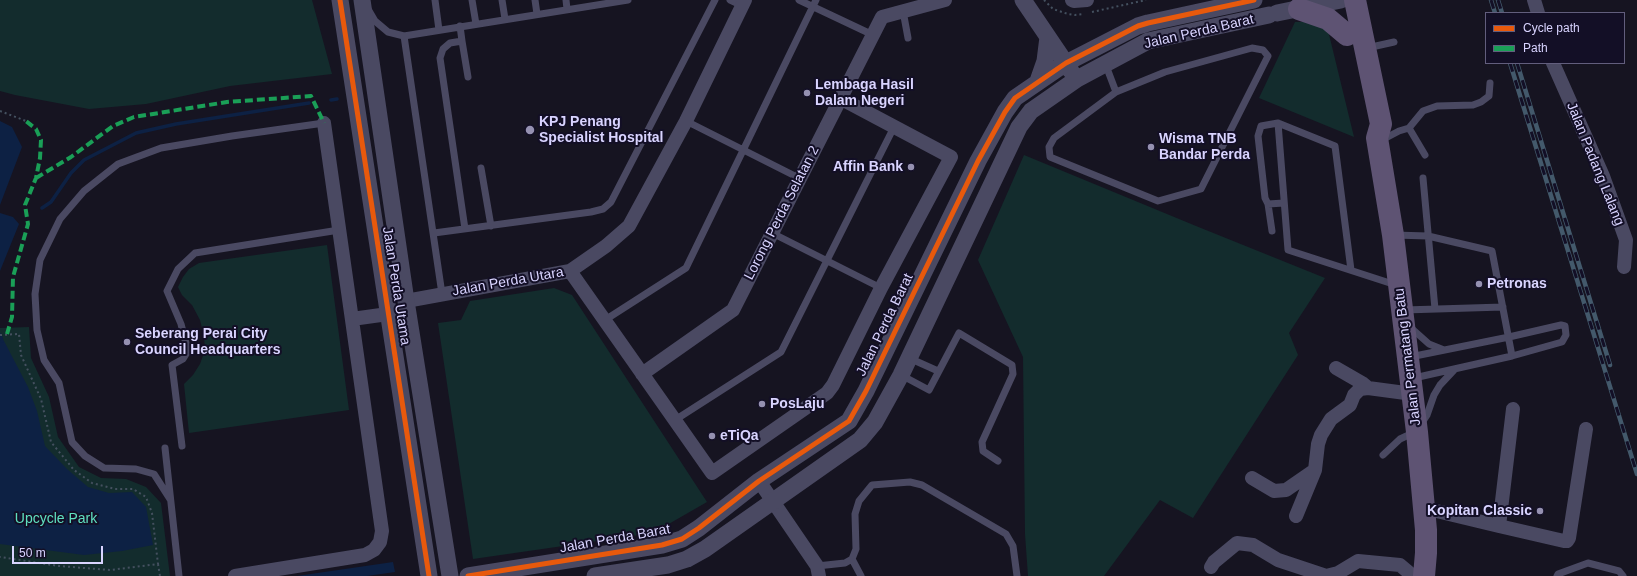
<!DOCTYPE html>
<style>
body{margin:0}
#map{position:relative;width:1637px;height:576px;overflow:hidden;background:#161421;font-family:Arial,sans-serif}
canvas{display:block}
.legend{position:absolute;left:1485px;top:12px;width:140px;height:52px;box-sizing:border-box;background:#130f26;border:1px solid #625e7d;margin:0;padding:5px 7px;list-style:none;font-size:12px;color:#d9d4ff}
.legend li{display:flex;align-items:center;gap:8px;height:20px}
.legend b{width:20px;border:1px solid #625e7d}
.scale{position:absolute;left:12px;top:546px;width:91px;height:18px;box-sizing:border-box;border:2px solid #d9d4ff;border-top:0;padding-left:5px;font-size:12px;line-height:14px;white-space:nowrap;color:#d9d4ff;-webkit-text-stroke:3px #130f26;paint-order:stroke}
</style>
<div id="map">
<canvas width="1637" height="576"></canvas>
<ul class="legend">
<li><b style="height:5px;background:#e8590c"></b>Cycle path</li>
<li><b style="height:5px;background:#1a9f57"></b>Path</li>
</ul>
<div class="scale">50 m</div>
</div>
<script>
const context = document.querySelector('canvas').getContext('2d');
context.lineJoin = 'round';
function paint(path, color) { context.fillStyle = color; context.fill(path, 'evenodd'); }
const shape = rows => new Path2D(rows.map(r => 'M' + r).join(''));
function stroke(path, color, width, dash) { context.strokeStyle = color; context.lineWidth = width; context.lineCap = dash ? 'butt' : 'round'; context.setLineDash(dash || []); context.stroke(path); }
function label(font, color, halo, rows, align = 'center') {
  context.font = font + ' Arial,sans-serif'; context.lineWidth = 4; context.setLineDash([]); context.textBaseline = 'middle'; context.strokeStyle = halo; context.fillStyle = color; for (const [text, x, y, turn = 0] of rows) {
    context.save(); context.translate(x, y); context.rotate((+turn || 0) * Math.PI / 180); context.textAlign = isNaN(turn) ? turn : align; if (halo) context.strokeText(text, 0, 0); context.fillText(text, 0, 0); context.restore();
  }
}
const green = shape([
 [0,0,312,0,332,74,230,86,146,104,89,109,15,95,0,91],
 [1295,22,1326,22,1354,137,1259,98],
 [1024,155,1196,226,1325,278,1289,333,1298,355,1193,518,1160,500,1104,576,1028,576,1025,534,1023,357,978,260],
 [327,245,349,410,189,433,184,384,193,375,200,364,205,350,204,336,200,320,192,305,182,295,178,287,183,277,189,269,199,263],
 [554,288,572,295,707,502,653,533,473,559,438,323,461,320,470,301],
 [29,327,31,358,49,397,58,437,79,467,101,478,126,479,146,487,161,503,170,576,0,576,0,328]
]);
const water = shape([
 [0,121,12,127,22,147,0,205],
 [0,213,13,217,19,224,0,271],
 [0,341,4,341,28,387,37,411,45,446,67,469,88,487,109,493,132,492,146,507,153,545,122,551,84,555,0,544],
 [393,562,395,572,367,576,297,576]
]);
const stream = shape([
 [331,100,337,99],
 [42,208,51,202,71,173,84,160,136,133,176,124,309,103],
 [0,335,2,341]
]);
const path = shape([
 [1044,0,1053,9,1068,14,1075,15,1084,14],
 [1092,12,1146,0],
 [0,111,26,121],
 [0,335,19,334,21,355,41,399,51,442,74,470,92,483,115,489,133,489,146,497,152,513,158,564,110,570,59,566,0,557],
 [158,564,160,576]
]);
const service = shape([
 [435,0,439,30],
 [472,0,476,24],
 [502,0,505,19],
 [535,0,537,14],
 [566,0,567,9],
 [730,0,743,6],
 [799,0,873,35],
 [368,9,375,21,388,32,404,36,628,0],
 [903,11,908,38],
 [460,26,462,41],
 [404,36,442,294],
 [1367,48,1394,42],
 [1105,63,1116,92,1054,138,1049,147,1050,157,1158,201,1201,189,1268,56,1263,50,1252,48,1165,72,1116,92],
 [686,121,799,178],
 [1278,123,1261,126,1258,136,1265,198,1268,204,1284,203],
 [1409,128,1425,155],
 [1380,141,1399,131,1409,128,1423,111,1437,106,1473,105,1481,102,1489,96,1490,83],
 [481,168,491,226],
 [1423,178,1435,309],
 [1268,204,1272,231],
 [465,229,440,58,443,49,450,43,462,41,468,77],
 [434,233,591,212,603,209,611,202,715,0],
 [772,233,881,288],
 [1394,235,1428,236,1492,251,1512,356],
 [1351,270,1335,146,1278,123,1288,250,1396,285],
 [1404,310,1503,307],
 [605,320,686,268,816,0],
 [1410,327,1429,344,1444,350],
 [1410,357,1509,337,1561,325,1565,326,1566,335,1562,342,1512,356,1414,378],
 [909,358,938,371],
 [901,375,929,390,959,333,1012,365,1013,374,982,442,983,451,998,461],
 [675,420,781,352,894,127],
 [1421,424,1427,415,1434,395,1440,385,1455,369],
 [182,446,172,365,183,359,188,351,181,324,167,291,178,269,195,253,339,230],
 [165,448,179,576],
 [1383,455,1400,439,1415,432],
 [170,499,154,474,136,469,104,468,85,456,72,442,59,383,44,360,37,330,35,294,40,260,60,219,84,191,118,164,161,148,232,136,324,123],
 [852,559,861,576],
 [817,566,845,563,852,559,856,549,855,514,859,501,872,485,910,482,922,485,1006,534,1013,546,1017,576],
 [1557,576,1558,574,1588,563,1619,571,1623,576]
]);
const minor = shape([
 [1072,0,1074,1,1087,0],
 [1534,0,1538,13],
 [1553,63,1603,176,1626,240,1624,267],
 [570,271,712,473,827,393,833,385,881,288,951,157,840,98],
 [406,301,570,271,606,246,629,226,686,121,745,0],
 [352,319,388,314],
 [1336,368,1362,383,1368,388],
 [642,374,733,310,882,17,945,0],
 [1252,478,1274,491,1286,490,1315,470],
 [759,481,817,566,819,576],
 [1424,508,1499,526,1513,409],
 [1296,516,1315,470,1318,444,1321,435,1331,419,1350,405,1354,395,1360,389,1368,388,1413,394],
 [1499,526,1564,541,1567,541,1569,538,1586,429],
 [1211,567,1214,562,1237,543,1253,545,1278,560,1326,576,1338,573,1358,561,1400,565,1413,576],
 [235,576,365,555,374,550,380,542,382,531,324,123]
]);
const tertiary = shape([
 [340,0,429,576],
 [362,0,406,301,450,576],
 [1023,0,1071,71],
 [1277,13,1341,0],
 [1038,81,1045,61,1048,37],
 [468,576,662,545,682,539,699,528,759,481,849,421,866,391,978,161,1005,112,1015,98,1066,63,1138,26,1148,23,1254,0],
 [595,576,668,565,687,559,705,549,860,440,875,422,901,375,1019,127,1031,111,1077,79,1148,41,1269,15]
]);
const primary = shape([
 [1355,0,1381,124,1377,138,1393,235,1417,432,1426,530,1426,553,1424,576],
 [1299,9,1328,19,1347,35]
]);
const rail = shape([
 [1491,0,1495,13],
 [1498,0,1502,13],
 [1510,63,1637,474],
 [1517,63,1610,365]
]);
const quiet = shape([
 [36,178,71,157,113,126,134,117,227,102,311,96,324,123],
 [7,334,12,317,13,277,28,224,25,205,36,178,40,158,41,140,36,129,26,121]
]);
const cycleway = shape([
 [340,0,429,576],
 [468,576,662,545,682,539,699,528,759,481,849,421,866,391,978,161,1005,112,1015,98,1066,63,1138,26,1148,23,1254,0]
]);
const markers = [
 [807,93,4,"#9591b1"],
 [530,130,5,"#9591b1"],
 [1151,147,4,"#9591b1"],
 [911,167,4,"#9591b1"],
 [1479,284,4,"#9591b1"],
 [127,342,4,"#9591b1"],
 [762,404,4,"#9591b1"],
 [712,436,4,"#9591b1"],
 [1540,511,4,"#9591b1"]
];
const streetNames = [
 ["Jalan Perda Barat",1199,32,-13],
 ["Jalan Padang Lalang",1595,164,68],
 ["Lorong Perda Selatan 2",782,213,-63],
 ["Jalan Perda Utara",508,282,-10],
 ["Jalan Perda Utama",396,286,81],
 ["Jalan Perda Barat",885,325,-64],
 ["Jalan Permatang Batu",1408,357,-97],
 ["Jalan Perda Barat",615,539,-10]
];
const poiNames = [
 ["Lembaga Hasil",815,85],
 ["Dalam Negeri",815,101],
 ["KPJ Penang",539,122],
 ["Specialist Hospital",539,138],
 ["Wisma TNB",1159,139],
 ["Bandar Perda",1159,155],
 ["Affin Bank",903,167,"right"],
 ["Petronas",1487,284],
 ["Seberang Perai City",135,334],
 ["Council Headquarters",135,350],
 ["PosLaju",770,404],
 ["eTiQa",720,436],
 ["Kopitan Classic",1532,511,"right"]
];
const parkNames = [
 ["Upcycle Park",56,519]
];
paint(green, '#132c2d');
paint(water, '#0d2144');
stroke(stream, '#0d2144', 3.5);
stroke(path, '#44505f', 2, [2, 3]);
stroke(service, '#4a4962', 7);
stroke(minor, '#4a4962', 14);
stroke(tertiary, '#4a4962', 17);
stroke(primary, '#5e5373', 22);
stroke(rail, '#43596b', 4.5);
stroke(rail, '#130f26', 3, [9]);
stroke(quiet, '#1a9f57', 4, [8, 4]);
stroke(cycleway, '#e8590c', 5);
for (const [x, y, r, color] of markers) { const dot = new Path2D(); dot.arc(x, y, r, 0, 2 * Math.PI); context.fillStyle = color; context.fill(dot); stroke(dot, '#130f26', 1.5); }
label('14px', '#d9d4ff', '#130f26', streetNames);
label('bold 14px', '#d9d4ff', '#130f26', poiNames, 'left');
label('14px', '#5fe0c0', '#130f26', parkNames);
</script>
